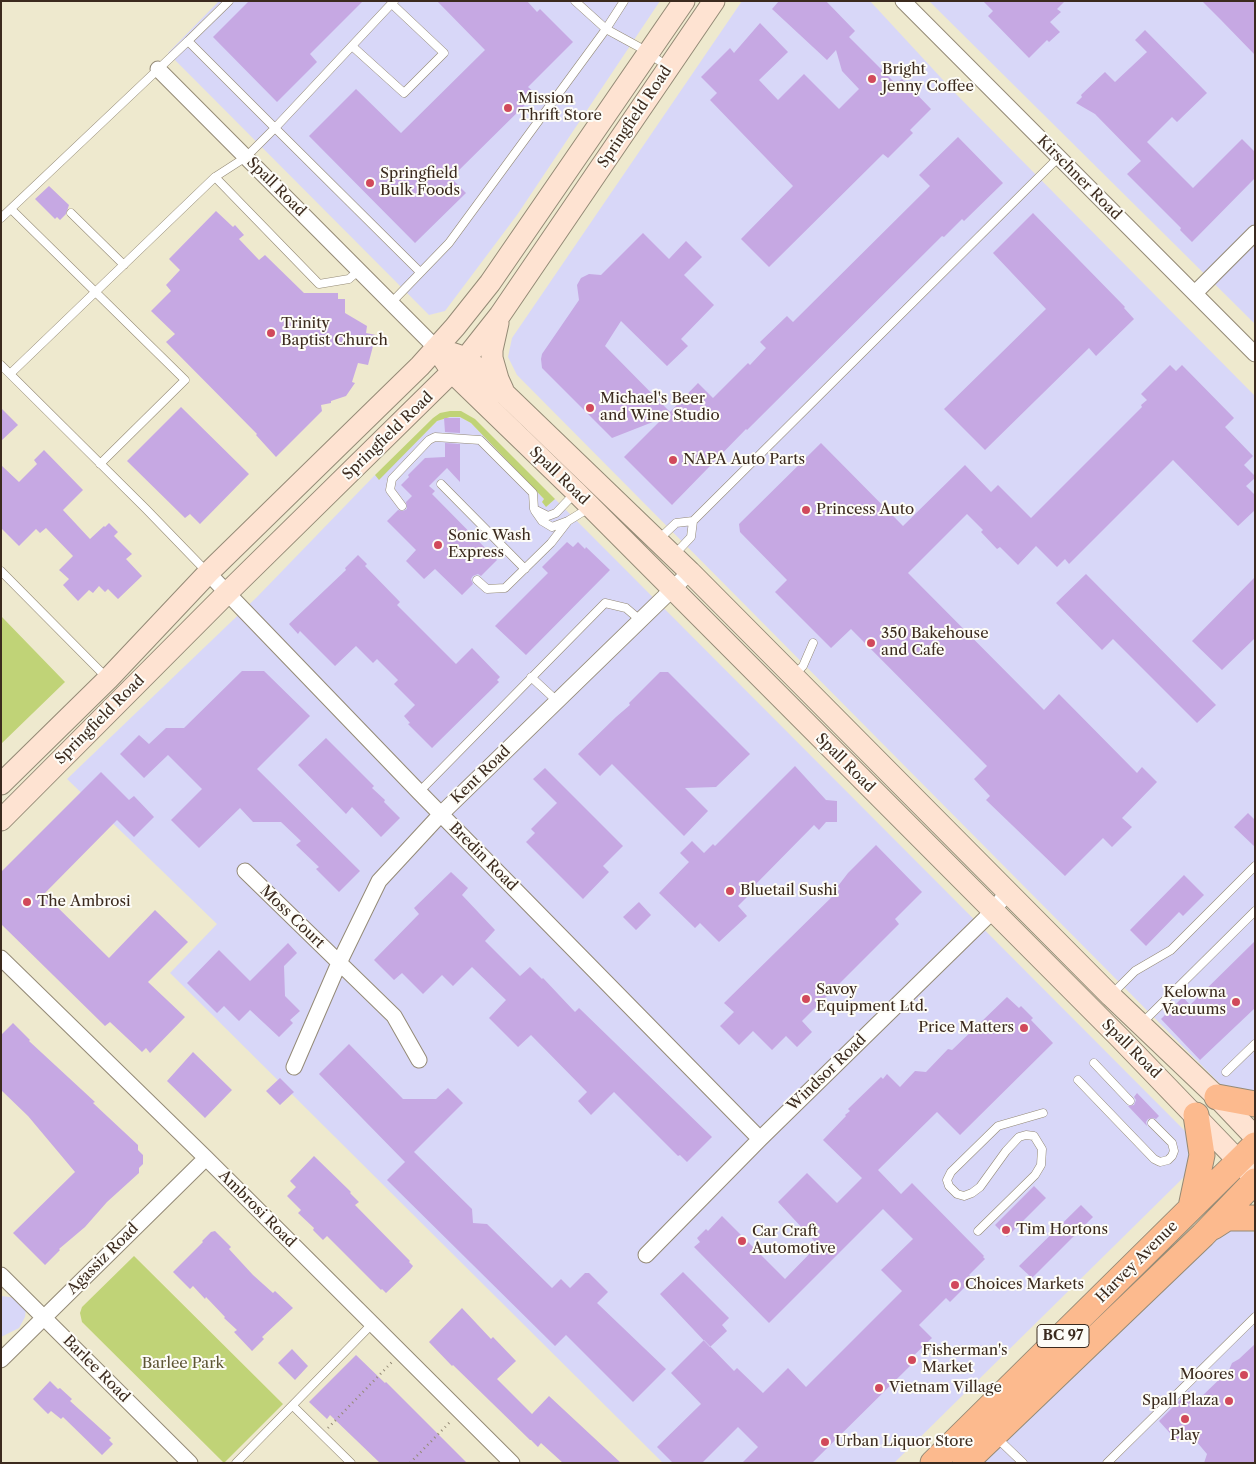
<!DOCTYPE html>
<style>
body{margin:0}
#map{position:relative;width:1256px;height:1464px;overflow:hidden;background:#eee9ce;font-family:"Libre Caslon Text",serif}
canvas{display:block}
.frame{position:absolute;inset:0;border:2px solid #3b2a1e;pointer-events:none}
</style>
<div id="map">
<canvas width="1256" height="1464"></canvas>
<div class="frame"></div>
</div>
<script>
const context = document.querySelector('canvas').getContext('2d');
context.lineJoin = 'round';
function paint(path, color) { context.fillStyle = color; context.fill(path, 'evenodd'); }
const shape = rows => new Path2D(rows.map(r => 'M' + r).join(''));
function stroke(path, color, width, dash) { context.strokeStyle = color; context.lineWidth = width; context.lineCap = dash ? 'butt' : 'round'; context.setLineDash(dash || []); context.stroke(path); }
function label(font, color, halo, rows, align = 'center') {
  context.font = font + ' "Libre Caslon Text",serif'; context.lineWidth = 4; context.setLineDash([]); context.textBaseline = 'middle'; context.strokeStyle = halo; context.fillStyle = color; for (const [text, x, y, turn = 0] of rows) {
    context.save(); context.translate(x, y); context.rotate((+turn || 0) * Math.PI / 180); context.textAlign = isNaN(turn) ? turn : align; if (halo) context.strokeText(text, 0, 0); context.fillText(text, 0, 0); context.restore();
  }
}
const built = shape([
 [219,1,660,1,517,215,445,311,429,315,168,53],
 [742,1,870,1,956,94,1255,396,1255,1097,1229,1093,517,375,508,357,512,338],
 [929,1,1255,1,1255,324,1042,113],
 [450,417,460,417,471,423,544,499,542,502,547,506,555,499,1186,1132,1191,1152,1189,1168,1185,1176,894,1463,663,1463,170,973,217,924,67,779,257,597,375,475,379,479,437,421],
 [1229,1229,1255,1232,1255,1463,979,1463,1201,1240],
 [1,1296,18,1298,26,1307,25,1317,19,1328,1,1337]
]);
const green = shape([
 [450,411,461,411,475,419,555,499,546,507,542,502,544,499,471,423,460,417,450,417,437,421,379,480,375,475,433,418,440,413],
 [1,616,65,682,1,744],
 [134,1256,283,1404,224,1463,82,1322,80,1313,82,1307]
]);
const building = shape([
 [249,1,363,1,310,54,317,62,277,102,213,37],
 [437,1,527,1,537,12,540,9,573,42,528,87,536,94,451,178,466,193,415,243,309,136,356,89,401,133,485,50],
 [779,1,826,1,855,31,849,37,896,84,902,79,931,109,910,130,913,133,888,158,883,154,769,267,741,239,793,186,710,100,717,93,701,77,730,48,734,53,760,23,788,52,759,80,778,100,804,74,839,109,859,89,842,71,836,50,827,60,772,9],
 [983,1,1065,1,1057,9,1061,12,1050,22,1060,32,1049,42,1047,40,1029,58,988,16,993,11],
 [1202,1,1255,1,1255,55,1221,20],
 [1145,30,1207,93,1177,122,1172,117,1147,142,1193,188,1242,139,1255,152,1255,178,1192,242,1180,230,1181,228,1127,174,1141,161,1095,114,1076,103,1082,97,1081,95,1105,72,1115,82,1147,52,1135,40],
 [958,137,1003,183,964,221,962,219,944,237,942,236,747,430,746,429,672,505,624,457,663,418,612,438,542,368,541,359,542,354,579,300,577,285,581,278,589,274,601,275,643,233,669,259,686,241,702,257,684,275,714,305,681,339,688,346,667,366,621,321,605,346,670,412,698,383,713,398,748,363,750,365,766,348,760,342,787,316,793,322,930,186,919,175],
 [49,186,69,205,66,214,60,220,57,217,55,219,35,199],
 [216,211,233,227,235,225,244,235,239,239,259,260,265,255,304,293,338,293,338,299,345,299,345,313,367,326,366,333,376,335,368,365,358,363,352,382,355,383,346,396,331,401,331,403,321,405,322,411,276,457,256,435,257,434,166,342,175,334,151,311,171,291,166,285,180,270,169,259],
 [1033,213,1125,307,1124,308,1134,319,1096,356,1089,348,985,450,944,409,1046,309,993,253],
 [1170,365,1176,371,1182,365,1234,418,1225,427,1253,456,1244,465,1255,476,1255,478,1246,486,1255,495,1255,510,1238,526,1173,460,1069,564,1065,559,1057,567,1036,546,1018,565,1000,547,997,549,981,532,983,530,967,514,908,573,1044,710,1059,694,1137,773,1142,767,1157,782,1122,818,1132,827,1112,847,1103,838,1065,876,986,800,990,796,974,779,987,766,851,629,831,648,775,592,787,580,740,532,739,524,821,443,903,526,965,465,991,492,998,485,1031,518,1142,407,1141,405,1147,400,1141,394],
 [181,407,249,474,200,524,190,514,185,518,127,461],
 [1,408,18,425,1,441],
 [444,418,460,418,460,433,445,432],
 [445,443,460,444,460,482,447,468,429,486,435,491,432,494,497,560,481,576,478,574,473,576,471,579,473,584,462,595,435,569,424,579,406,561,416,550,387,521,398,510,403,511,407,509,406,502,412,496,401,485,409,477,408,475,425,458,445,457],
 [44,450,83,490,63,510,90,539,104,526,105,527,109,523,118,532,114,536,132,554,126,559,142,576,118,599,108,589,105,592,99,586,93,593,89,590,78,601,63,585,69,579,59,570,73,556,46,528,40,533,36,529,19,546,1,528,1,465,19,482,37,464,34,460],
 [567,542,573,547,578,542,585,549,586,547,610,570,526,655,495,626,548,573,542,567],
 [358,555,367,564,365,566,400,602,397,605,456,664,472,648,500,677,497,680,499,682,432,748,408,724,410,723,404,716,415,705,394,684,398,680,377,659,373,663,356,646,335,666,300,631,298,634,289,624,346,570,345,568],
 [1086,574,1216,705,1197,723,1113,639,1102,650,1056,603],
 [1255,577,1255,638,1222,670,1192,641],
 [242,671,264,671,310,716,257,769,360,871,339,892,316,869,319,867,296,845,301,841,281,822,253,822,240,808,199,848,171,820,202,789,168,755,144,778,120,754,139,735,149,744,166,728,184,728],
 [660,672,668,672,750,754,716,787,685,788,708,811,684,836,612,764,600,776,578,754,616,717,630,705,629,703],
 [326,738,374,786,372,788,385,800,384,802,400,818,381,837,352,807,346,814,298,765],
 [795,766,826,800,837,801,837,822,826,822,819,830,814,825,752,888,754,890,738,906,747,916,719,942,700,923,695,928,659,893,689,862,680,853,692,841,704,853,713,844,715,846],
 [545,768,623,846,603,866,609,872,583,899,526,842,535,833,531,829,557,803,533,779],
 [101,772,129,800,134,796,154,817,134,837,117,820,44,894,109,958,155,910,188,942,148,982,185,1017,150,1053,146,1048,142,1052,110,1022,105,1026,1,924,1,872],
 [1248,813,1255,820,1255,847,1234,827],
 [876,845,922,892,895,919,899,924,802,1021,812,1032,797,1047,786,1036,772,1050,753,1031,739,1045,720,1026,734,1012,724,1003,840,889,838,886,848,873],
 [451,872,468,888,462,895,495,930,485,941,520,976,530,967,542,979,543,978,575,1012,579,1008,712,1137,687,1162,680,1155,678,1156,614,1092,591,1115,578,1101,587,1092,531,1035,518,1047,489,1018,506,1000,472,967,453,986,442,975,423,994,402,973,394,980,374,960,419,914,414,908],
 [1184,875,1204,895,1183,916,1179,912,1146,946,1130,930],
 [639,902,651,915,636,930,623,917],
 [1255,941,1255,1008,1200,1060,1161,1019,1183,997,1190,1005],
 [288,943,297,953,284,966,285,996,300,1011,290,1020,293,1023,279,1037,250,1010,239,1021,224,1006,217,1013,187,983,219,950,250,981],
 [1007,997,1019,1008,1021,1006,1033,1018,1031,1020,1053,1043,960,1135,937,1112,878,1170,901,1194,912,1183,984,1256,983,1257,985,1259,969,1275,973,1279,950,1302,946,1298,919,1325,932,1338,907,1362,911,1365,812,1463,742,1463,758,1447,738,1427,702,1463,673,1463,657,1447,701,1404,671,1373,704,1340,734,1371,737,1368,763,1393,788,1368,806,1387,902,1291,881,1270,913,1239,883,1209,769,1323,694,1247,700,1242,697,1238,706,1229,708,1231,722,1216,785,1279,818,1245,778,1202,807,1173,837,1203,862,1178,823,1140,846,1116,845,1115,850,1111,848,1109,881,1077,883,1079,887,1074,900,1087,915,1071,926,1072,948,1049,952,1050],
 [13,1023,30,1040,29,1041,95,1102,93,1103,138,1145,138,1150,143,1155,143,1164,139,1168,139,1173,107,1202,85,1227,59,1249,60,1250,45,1265,13,1233,75,1172,28,1116,1,1090,1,1035],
 [349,1044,403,1099,436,1099,448,1088,463,1103,414,1152,472,1209,473,1223,487,1224,552,1288,561,1279,570,1288,585,1273,589,1273,608,1292,597,1303,666,1369,633,1402,566,1335,555,1346,387,1180,405,1162,319,1074],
 [193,1052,232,1090,205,1118,167,1081],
 [280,1078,294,1092,280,1105,266,1091],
 [1137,1093,1159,1116,1156,1119,1153,1118,1148,1119,1146,1122,1147,1126,1128,1106,1134,1105,1136,1100,1134,1097],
 [314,1156,351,1192,350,1193,359,1202,355,1205,410,1261,409,1262,413,1266,410,1270,386,1293,382,1289,381,1290,327,1236,323,1240,313,1230,314,1228,298,1213,301,1210,287,1196,296,1187,290,1181],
 [1034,1186,1046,1198,1007,1237,995,1225],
 [1081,1205,1093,1217,1032,1278,1019,1266],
 [215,1231,231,1247,229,1249,253,1275,273,1293,275,1291,293,1308,262,1337,264,1339,252,1351,234,1332,237,1330,224,1318,225,1317,206,1297,205,1299,193,1286,190,1289,173,1272,203,1242,202,1241,211,1232],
 [683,1272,729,1318,722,1325,727,1331,710,1347,660,1294],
 [462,1308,491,1339,493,1337,516,1361,497,1379,532,1414,549,1396,621,1463,563,1463,541,1443,538,1447,531,1440,530,1440,453,1365,452,1366,429,1342],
 [1255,1344,1255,1463,1204,1463,1207,1454,1196,1441,1178,1442,1159,1421,1189,1391,1198,1400,1229,1370,1232,1363,1239,1359],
 [292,1349,308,1366,295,1380,278,1363],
 [356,1355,385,1383,386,1382,467,1463,380,1463,330,1415,327,1419,309,1402],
 [50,1381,58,1389,60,1388,72,1399,70,1401,111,1438,109,1440,113,1444,102,1455,63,1417,61,1419,51,1411,48,1414,33,1399]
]);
const path = shape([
 [328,1428,392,1362],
 [410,1463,451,1421]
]);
const service = shape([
 [575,1,606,29,639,47,667,66],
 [188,41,229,1],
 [352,46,404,93,444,53,392,4],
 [215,177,319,284,349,279,359,270],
 [11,209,185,380,100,464],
 [71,213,124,265],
 [1,218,188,41,275,128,394,1],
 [391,303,449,243,606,29,624,1],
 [1,365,146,509,207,572],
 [10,374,215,177,246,157,275,128,420,272],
 [441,484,525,569],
 [402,506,390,490,392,479,429,440,435,437,480,440,533,493,534,509,548,516,556,513,575,493],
 [535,511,542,521,552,527,568,521,589,508],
 [659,539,676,523,693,521],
 [674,555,691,537,693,521,1058,158],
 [1,571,107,678],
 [477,580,487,589,505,588,551,543,568,521],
 [794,675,803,666,813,643],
 [531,677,557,701],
 [419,792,605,603,626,608,640,620],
 [1112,994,1135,971,1171,950,1255,866],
 [1141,1024,1255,911],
 [1094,1063,1130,1101],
 [1226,1072,1255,1044],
 [1078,1080,1154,1159,1160,1162,1168,1160,1172,1156,1174,1151,1172,1143,1152,1123],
 [978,1231,1035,1175,1041,1165,1042,1149,1034,1136,1026,1135,1019,1137,1006,1151,980,1187,972,1193,964,1196,957,1194,949,1186,947,1180,951,1172,998,1126,1043,1113],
 [293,1406,351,1463],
 [997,1438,1023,1463],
 [236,1463,372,1324],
 [1107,1463,1255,1317]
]);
const minor = shape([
 [903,1,1255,354],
 [158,69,436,348],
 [1195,293,1255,233],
 [208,573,419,792,760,1139],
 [245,871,394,1016,419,1060],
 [1,958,206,1158,512,1463],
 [294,1067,339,963,379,881,441,814,690,572],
 [646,1255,760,1139,993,911,1008,891],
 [1,1275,190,1463],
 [1,1360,206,1158]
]);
const secondary = shape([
 [498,323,492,350,492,358,498,379,503,390],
 [436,348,453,373,576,492,1120,1038,1250,1173],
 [436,348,466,358,506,395,690,572,1111,996,1217,1097,1255,1137],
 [1,784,108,679,208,573,420,366,455,327,490,283,684,1],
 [1,820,227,593,466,358,500,315,714,1]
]);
const trunk = shape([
 [1217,1097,1255,1104],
 [1191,1207,1202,1155,1196,1115],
 [1213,1227,1227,1218,1255,1218],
 [933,1463,1255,1145],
 [965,1463,1203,1235,1255,1181]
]);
const markers = [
 [872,79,5,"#d1495b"],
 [508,108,5,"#d1495b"],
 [370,183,5,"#d1495b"],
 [271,333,5,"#d1495b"],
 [590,408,5,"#d1495b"],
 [673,460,5,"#d1495b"],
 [806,510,5,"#d1495b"],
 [438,545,5,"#d1495b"],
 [871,643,5,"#d1495b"],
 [730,891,5,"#d1495b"],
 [27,902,5,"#d1495b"],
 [806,999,5,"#d1495b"],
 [1236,1002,5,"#d1495b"],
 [1024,1028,5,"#d1495b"],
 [1006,1230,5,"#d1495b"],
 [742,1241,5,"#d1495b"],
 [955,1285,5,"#d1495b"],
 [912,1360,5,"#d1495b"],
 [1244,1375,5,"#d1495b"],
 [879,1388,5,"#d1495b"],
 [1229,1401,5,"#d1495b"],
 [1185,1419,5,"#d1495b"],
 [825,1442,5,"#d1495b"]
];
const shields = [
 [1063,1336,52]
];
const shieldNames = [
 ["BC 97",1063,1336]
];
const poiNames = [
 ["Bright",882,70],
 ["Jenny Coffee",882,87],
 ["Mission",518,99],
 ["Thrift Store",518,116],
 ["Springfield",380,174],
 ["Bulk Foods",380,191],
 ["Trinity",281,324],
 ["Baptist Church",281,341],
 ["Michael's Beer",600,399],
 ["and Wine Studio",600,416],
 ["NAPA Auto Parts",683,460],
 ["Princess Auto",816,510],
 ["Sonic Wash",448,536],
 ["Express",448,553],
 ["350 Bakehouse",881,634],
 ["and Cafe",881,651],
 ["Bluetail Sushi",740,891],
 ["The Ambrosi",37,902],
 ["Savoy",816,990],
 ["Equipment Ltd.",816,1007],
 ["Kelowna",1226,993,"right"],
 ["Vacuums",1226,1010,"right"],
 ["Price Matters",1014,1028,"right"],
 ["Tim Hortons",1016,1230],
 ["Car Craft",752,1232],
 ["Automotive",752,1249],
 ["Choices Markets",965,1285],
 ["Fisherman's",922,1351],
 ["Market",922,1368],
 ["Moores",1234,1375,"right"],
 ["Vietnam Village",889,1388],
 ["Spall Plaza",1219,1401,"right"],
 ["Play",1185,1436,"center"],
 ["Urban Liquor Store",835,1442]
];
const streetNames = [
 ["Springfield Road",635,117,-56],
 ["Kirschner Road",1079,178,45],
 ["Spall Road",276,187,45],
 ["Springfield Road",388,436,-44],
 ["Spall Road",559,476,44],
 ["Springfield Road",100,720,-45],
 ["Spall Road",845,763,45],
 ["Kent Road",481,775,-44],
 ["Bredin Road",483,857,45],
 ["Moss Court",292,917,44],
 ["Spall Road",1131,1049,45],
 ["Windsor Road",827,1073,-44],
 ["Ambrosi Road",257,1209,45],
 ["Agassiz Road",103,1259,-45],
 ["Harvey Avenue",1137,1262,-45],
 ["Barlee Road",96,1369,45]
];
const parkNames = [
 ["Barlee Park",183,1364]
];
paint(built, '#d8d7f8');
paint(green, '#c0d377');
paint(building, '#c6a8e3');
stroke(service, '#948a76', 9);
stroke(minor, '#948a76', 17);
stroke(secondary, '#948a76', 23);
stroke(trunk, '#948a76', 27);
stroke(path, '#948a76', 2.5, [1, 4]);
stroke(service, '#fff', 8);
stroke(minor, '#fff', 15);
stroke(secondary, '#fee3d2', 21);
stroke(trunk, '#fcba8e', 25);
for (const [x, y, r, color] of markers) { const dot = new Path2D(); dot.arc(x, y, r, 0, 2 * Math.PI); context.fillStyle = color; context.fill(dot); stroke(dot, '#fdfcf7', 2); }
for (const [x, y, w] of shields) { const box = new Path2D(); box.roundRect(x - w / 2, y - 11.5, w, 23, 4); context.fillStyle = '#fdfcf7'; context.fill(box); stroke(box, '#3b2a1e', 1); }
label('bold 14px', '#3b2a1e', null, shieldNames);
label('15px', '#3b2a1e', '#fdfcf7', poiNames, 'left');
label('15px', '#3b2a1e', '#fdfcf7', streetNames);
label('15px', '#5c5434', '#fdfcf7', parkNames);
</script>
